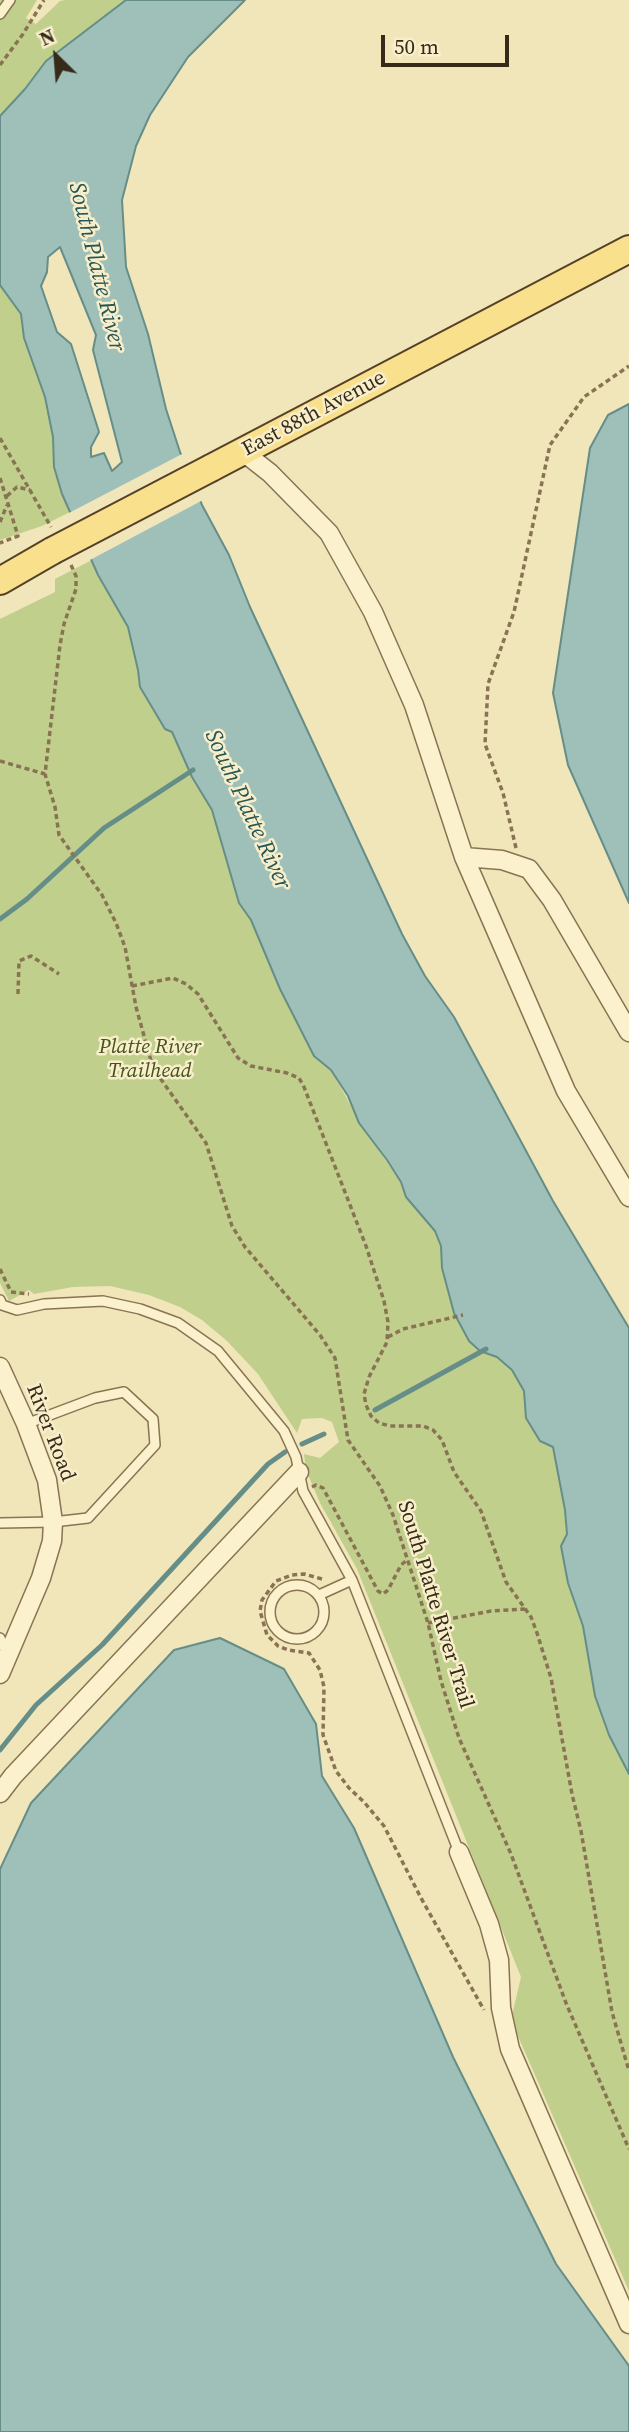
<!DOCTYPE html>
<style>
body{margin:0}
#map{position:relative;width:629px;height:2432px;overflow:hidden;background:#f1e5ba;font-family:"Source Serif 4",serif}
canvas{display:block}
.north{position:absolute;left:21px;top:21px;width:70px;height:70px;-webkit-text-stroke:5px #f8eeca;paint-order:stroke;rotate:335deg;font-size:19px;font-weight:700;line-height:28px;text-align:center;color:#362a19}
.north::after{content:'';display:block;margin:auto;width:24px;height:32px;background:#362a19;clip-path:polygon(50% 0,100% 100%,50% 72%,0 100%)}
.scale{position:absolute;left:381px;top:35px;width:128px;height:32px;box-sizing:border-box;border:4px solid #362a19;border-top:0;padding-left:9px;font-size:21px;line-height:24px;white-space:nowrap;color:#362a19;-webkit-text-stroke:5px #f8eeca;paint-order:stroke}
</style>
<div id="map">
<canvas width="629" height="2432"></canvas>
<div class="north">N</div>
<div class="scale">50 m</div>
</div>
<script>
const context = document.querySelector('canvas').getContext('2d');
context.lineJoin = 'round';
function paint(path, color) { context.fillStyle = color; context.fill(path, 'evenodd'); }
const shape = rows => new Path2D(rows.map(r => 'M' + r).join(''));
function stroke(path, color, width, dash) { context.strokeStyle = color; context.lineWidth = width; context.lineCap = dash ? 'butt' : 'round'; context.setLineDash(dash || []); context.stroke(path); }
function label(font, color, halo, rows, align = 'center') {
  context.font = font + ' "Source Serif 4",serif'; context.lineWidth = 5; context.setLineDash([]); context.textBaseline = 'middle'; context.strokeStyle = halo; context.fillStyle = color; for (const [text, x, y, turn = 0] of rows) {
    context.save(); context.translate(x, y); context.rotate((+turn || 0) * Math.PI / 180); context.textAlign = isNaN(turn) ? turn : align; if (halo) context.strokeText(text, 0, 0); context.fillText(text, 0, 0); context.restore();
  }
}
const green = shape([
 [0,0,37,0,26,18,36,24,60,1,65,0,126,0,46,61,25,89,0,116],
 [0,285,21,314,24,338,45,397,53,437,54,467,70,512,42,526,0,540],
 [92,560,128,627,138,670,140,688,172,732,192,777,212,810,239,903,251,920,280,989,309,1046,315,1056,331,1070,365,1131,401,1182,406,1197,435,1231,441,1246,442,1268,454,1313,469,1340,480,1351,497,1357,512,1370,524,1391,526,1419,553,1447,565,1510,568,1583,583,1626,595,1696,609,1735,629,1774,629,2291,511,2020,521,1977,357,1569,320,1503,306,1470,304,1454,320,1458,339,1442,332,1422,322,1418,302,1419,297,1433,258,1374,227,1341,202,1320,180,1307,149,1295,110,1286,73,1287,34,1294,29,1290,9,1301,0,1283,0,619,55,592,55,579]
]);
const water = shape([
 [126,0,245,0,188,57,150,115,136,146,122,200,126,267,148,334,166,409,180,452,202,505,229,555,250,607,402,934,425,976,454,1017,553,1201,629,1328,629,1774,609,1735,595,1696,583,1626,568,1583,561,1546,567,1534,565,1510,553,1447,540,1441,526,1418,524,1391,512,1370,497,1357,480,1351,469,1341,454,1313,442,1268,441,1246,435,1231,406,1197,401,1182,387,1160,359,1123,348,1096,331,1070,314,1056,280,989,251,920,239,903,212,810,192,777,172,732,165,729,140,687,138,670,128,627,98,575,62,494,54,467,53,437,45,397,24,338,21,314,0,285,0,116,25,89,46,61,126,0],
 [60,247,96,335,93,350,122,462,112,471,104,453,91,457,91,447,99,432,71,344,57,332,41,286,47,272,48,257,60,247],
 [629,404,629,903,568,765,553,693,590,448,608,415,629,404],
 [220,1638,284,1669,316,1724,322,1776,354,1828,453,2057,556,2264,629,2366,629,2432,0,2432,0,1869,31,1803,174,1650,220,1638]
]);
const pier = shape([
 [184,453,203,500,88,561,67,514]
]);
const stream = shape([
 [0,919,27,899,104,828,193,770],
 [375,1410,486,1349],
 [302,1444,324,1434],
 [0,1750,36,1705,102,1645,268,1464,285,1452]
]);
const path = shape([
 [0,65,23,34,44,0],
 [0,438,51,527],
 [0,478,18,536,0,543],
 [7,496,17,487,30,490],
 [0,522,7,505],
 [71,565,76,576,76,589,64,624,60,645,45,774,55,807,59,835,102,895,116,923,125,947,136,1007,153,1068,206,1143,232,1226,245,1247,320,1335,335,1358,348,1440,380,1486,393,1515,428,1623,441,1681,459,1738,511,1854,566,2003,629,2149],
 [0,761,45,774],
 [516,848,503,793,485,744,488,684,514,612,550,445,584,397,629,366],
 [132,986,173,978,186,984,198,994,238,1058,251,1066,287,1073,299,1078,304,1087,366,1246,384,1301,388,1322,387,1342,369,1377,364,1394,366,1405,371,1416,379,1423,390,1426,423,1426,433,1430,442,1440,454,1472,481,1511,506,1582,531,1617,537,1633,551,1678,572,1794,581,1831,612,2012,629,2071],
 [18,994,19,961,31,956,59,974],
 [0,1269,11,1292,29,1294],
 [388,1337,403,1329,463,1315],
 [312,1487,316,1485,323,1488,378,1591,383,1594,388,1590,401,1565,407,1560],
 [322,1579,304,1574,292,1575,276,1581,262,1600,260,1611,267,1635,278,1646,288,1650,309,1653,320,1670,324,1687,323,1735,336,1771,349,1788,364,1802,384,1826,421,1898,484,2010],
 [428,1623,491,1611,525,1609]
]);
const service = shape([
 [0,14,10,0],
 [0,1300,2,1305,17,1310,44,1304,103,1301,140,1309,178,1323,218,1351,284,1431,296,1457,303,1491,352,1580,459,1852],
 [0,1523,53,1522,88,1518,155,1445,153,1419,124,1392,95,1398,26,1424],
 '270 1612a27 27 0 1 1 54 0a27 27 0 1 1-54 0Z',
 [319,1595,352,1580],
 [0,1638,8,1656]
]);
const minor = shape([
 [242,451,270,473,329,533,373,612,414,705,464,857,566,1091,629,1197],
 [464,857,502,860,529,869,552,900,629,1032],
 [0,1367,26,1424,47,1480,53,1522,52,1541,41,1578,0,1674],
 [0,1793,13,1776,299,1472],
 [459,1852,489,1924,499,1960,501,2008,510,2049,629,2324]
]);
const primary = shape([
 [211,468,629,249],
 [0,581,52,551]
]);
const primaryBridge = shape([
 [52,551,211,468]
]);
const streetNames = [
 ["East 88th Avenue",314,414,-28],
 ["River Road",50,1433,69],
 ["South Platte River Trail",435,1605,73]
];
const parkNames = [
 ["Platte River",150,1048],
 ["Trailhead",150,1072]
];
const waterNames = [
 ["South Platte River",96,267,76],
 ["South Platte River",247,810,65]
];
paint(green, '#c1cf8d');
paint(water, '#9fc0b9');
stroke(water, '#668e88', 2);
paint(pier, '#f1e5ba');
stroke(stream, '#668e88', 5);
stroke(service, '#887453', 12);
stroke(minor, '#887453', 21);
stroke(primary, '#554128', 30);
stroke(path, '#887453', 3.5, [5, 3.5]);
stroke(service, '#fbf1cd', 9);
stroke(minor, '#fbf1cd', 18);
stroke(primary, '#f8e08d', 26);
stroke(primaryBridge, '#554128', 30, []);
stroke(primaryBridge, '#f8e08d', 26);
label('21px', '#362a19', '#f8eeca', streetNames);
label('italic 21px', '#42541e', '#f8eeca', parkNames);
label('italic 23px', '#275657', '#f8eeca', waterNames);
</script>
